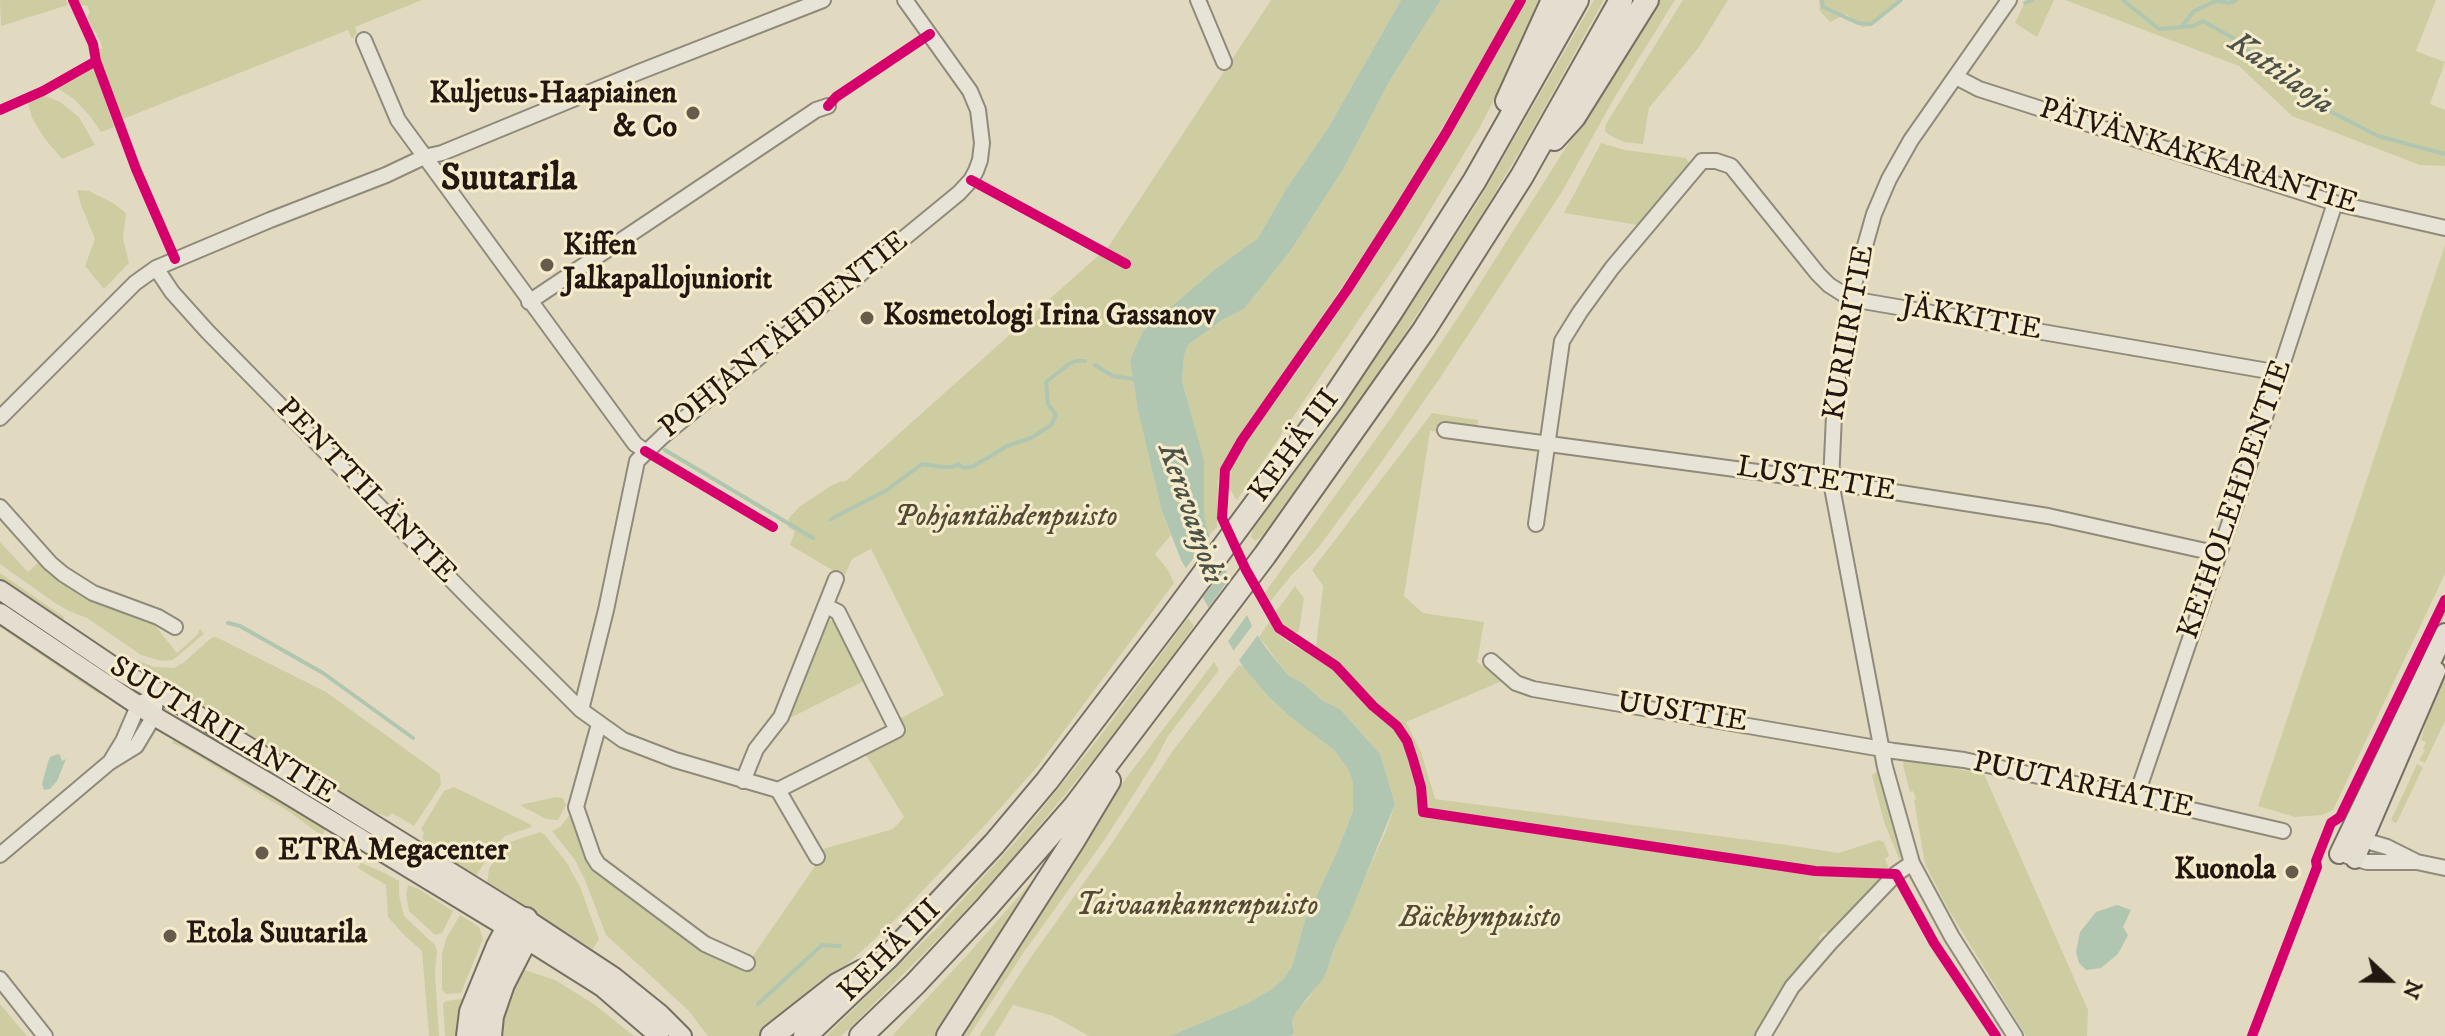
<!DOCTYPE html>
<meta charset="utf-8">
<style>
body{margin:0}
#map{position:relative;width:2445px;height:1036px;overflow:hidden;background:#e2dac0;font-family:"IM FELL DW Pica",serif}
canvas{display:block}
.north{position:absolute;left:2349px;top:940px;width:80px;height:80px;-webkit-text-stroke:6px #f6eccc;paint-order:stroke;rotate:112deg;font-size:22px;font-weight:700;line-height:32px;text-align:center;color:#221811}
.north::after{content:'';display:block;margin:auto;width:28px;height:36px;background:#221811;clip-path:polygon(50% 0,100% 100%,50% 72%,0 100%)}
</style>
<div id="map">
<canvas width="2445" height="1036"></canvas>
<div class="north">N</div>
</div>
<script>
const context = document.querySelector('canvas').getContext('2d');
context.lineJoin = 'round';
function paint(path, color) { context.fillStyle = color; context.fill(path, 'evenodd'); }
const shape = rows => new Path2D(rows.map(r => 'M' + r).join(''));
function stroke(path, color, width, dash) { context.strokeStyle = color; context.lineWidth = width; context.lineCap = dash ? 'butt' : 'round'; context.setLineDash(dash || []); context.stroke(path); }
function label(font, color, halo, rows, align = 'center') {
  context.font = font + ' "IM FELL DW Pica",serif'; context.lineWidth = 6; context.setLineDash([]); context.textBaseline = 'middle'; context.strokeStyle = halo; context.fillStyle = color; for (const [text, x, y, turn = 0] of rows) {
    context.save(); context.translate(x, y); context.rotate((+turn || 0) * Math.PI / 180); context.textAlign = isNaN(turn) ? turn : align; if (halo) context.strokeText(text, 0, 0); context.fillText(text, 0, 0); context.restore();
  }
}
const green = shape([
 [0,0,66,0,68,5,1,26],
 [78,0,422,0,355,27,357,33,352,39,348,30,123,119,118,108,115,108,103,75,99,49,102,49,101,43,87,17,90,12,87,6,81,5],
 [1271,0,1401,0,1328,128,1286,189,1258,238,1214,270,1143,331,1130,360,1138,411,1161,508,1171,535,1155,554,1168,570,1174,583,1037,767,986,824,888,927,822,987,760,1036,708,1036,688,1010,606,935,585,880,575,860,552,831,560,827,572,812,591,861,746,966,815,866,811,859,823,849,893,829,904,817,866,755,866,751,907,730,901,718,944,695,871,549,852,559,844,577,790,545,795,531,788,527,789,518,799,507,829,487,839,482,846,481,1109,246],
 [1441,0,1516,0,1398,204,1238,440,1222,468,1218,482,1217,527,1209,535,1204,515,1204,491,1195,429,1182,381,1184,356,1188,345,1222,320,1244,309,1289,253,1344,168,1390,80],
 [1524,0,1546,0,1480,127,1406,250,1237,500,1228,487,1234,458,1302,365,1360,280,1421,184],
 [1594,0,1604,0,1526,141,1475,226,1377,376,1273,521,1262,536,1255,541,1251,537,1253,529,1325,432,1476,205],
 [1654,0,1675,0,1616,95,1563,190,1440,378,1375,471,1318,548,1290,577,1269,603,1264,594,1391,418,1463,310,1565,149],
 [1683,0,1728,0,1699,47,1649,108,1643,144,1624,142,1609,135,1605,131,1606,124],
 [1819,0,1903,0,1871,26,1862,27,1846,14,1830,22,1820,11],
 [2026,0,2054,0,2037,37,2015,23],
 [2065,0,2436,0,2416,51,2445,62,2430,104,2445,110,2445,166,2420,165,2292,116,2239,66],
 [94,68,114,127,101,132,89,115,74,99,57,88],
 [43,95,60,102,79,117,95,145,62,159,45,139,32,118,28,103],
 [1601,143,1625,150,1686,158,1691,166,1638,225,1564,213],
 [77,190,89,191,113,203,126,213,123,238,129,263,104,289,85,266,95,239,81,205],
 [2445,245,2445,574,2333,810,2322,815,2295,817,2258,806],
 [1432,413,1478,420,1477,437,1430,431,1404,596,1423,613,1484,622,1477,662,1502,681,1406,722,1421,752,1435,799,1787,845,1839,853,1879,840,1884,842,1889,856,1885,859,1890,871,1868,891,1829,933,1824,932,1819,937,1820,943,1788,980,1756,1036,1291,1036,1294,1031,1292,1021,1296,1011,1308,999,1327,971,1334,948,1387,828,1395,804,1380,754,1340,709,1323,701,1303,683,1289,676,1259,637,1270,621,1281,637,1296,647,1310,653,1316,647,1323,586,1312,570],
 [0,542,28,572,40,561,149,618,177,653,197,635,200,629,204,634,173,660,161,661,141,655,87,618,69,611,55,603,0,564],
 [0,573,64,617,63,621,53,617,0,581],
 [1295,586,1304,598,1299,631,1291,635,1280,625,1274,614],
 [2445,606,2445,616,2350,813,2347,807],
 [1188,618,1194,626,1178,648,1099,753,1003,870,953,924,848,1030,841,1036,826,1036,935,930,1016,841,1098,739],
 [0,620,102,692,100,695,0,627],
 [830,620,835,622,866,680,788,719,826,624],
 [216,637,326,692,440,774,441,785,414,826,392,813,388,817,361,808,225,722,132,668,137,660,154,667,174,668,183,663,211,638],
 [1214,662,1219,670,1168,736,1155,761,1105,839,1024,952,969,1036,957,1036,1093,822],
 [2445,664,2445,721,2425,763,2419,760,2425,750,2423,749,2426,742,2421,740,2433,696],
 [1239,665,1243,667,1268,696,1289,716,1335,751,1348,769,1353,783,1353,811,1337,852,1305,920,1292,966,1285,977,1272,989,1248,1003,1170,1036,1089,1036,1053,1016,1013,1005,994,1036,979,1036,1029,960,1110,846,1174,749],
 [176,738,297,808,325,830,322,836,291,813,188,750,172,743],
 [1904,759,1984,774,2088,1010,2087,1036,2026,1036,1947,907,1925,864,1914,800,1916,799,1913,791,1910,792,1903,765],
 [2417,764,2423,767,2397,822,2395,823,2391,820],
 [1878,771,1902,849,1900,861,1884,822,1872,775],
 [454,787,530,824,532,827,505,836,496,845,474,879,451,865,422,838,424,833,421,829,444,791],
 [556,797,563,798,566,805,558,820,546,819,520,805],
 [540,832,545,835,567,863,580,887,599,939,593,949,487,884,489,869,507,843],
 [361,863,385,873,399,881,399,895,404,916,435,945,437,951,435,973,439,1036,429,1036,422,951,404,935,388,917,386,885,358,868],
 [1040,872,1039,879,940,1036,892,1036,969,953],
 [408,885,417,888,453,911,442,933,435,935,409,911,406,894],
 [460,915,479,927,483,939,461,993,446,994,442,990,442,954,446,939],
 [525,970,555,980,568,988,595,1005,634,1036,500,1036,501,1014,517,977],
 [461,999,467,1001,461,1036,445,1036,443,1004,446,1001],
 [0,1004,27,1036,0,1036]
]);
const water = shape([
 [1401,0,1441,0,1390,80,1344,168,1289,253,1244,309,1222,320,1188,345,1184,356,1182,381,1204,460,1204,515,1209,535,1254,630,1266,648,1289,676,1303,683,1323,701,1340,709,1380,754,1395,804,1348,919,1334,948,1327,971,1322,980,1296,1012,1292,1021,1294,1032,1291,1036,1170,1036,1248,1003,1272,989,1285,977,1292,966,1305,920,1337,852,1353,811,1353,783,1348,769,1335,751,1289,716,1268,696,1243,667,1181,560,1161,508,1138,411,1130,360,1143,331,1214,270,1258,238,1286,189,1328,128],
 [58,754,60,755,62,761,66,759,57,781,50,789,44,790,42,784,48,762,50,757],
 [2117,905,2131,910,2123,927,2128,935,2118,954,2101,968,2086,970,2079,963,2076,952,2080,932,2096,912]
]);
const pier = shape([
 [1212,533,1227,565,1200,601,1183,572],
 [1232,575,1250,611,1226,644,1206,611],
 [1255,622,1260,632,1237,663,1231,654]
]);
const stream = shape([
 [1822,0,1823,7,1858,23,1871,24,1901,0],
 [2123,0,2159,29,2193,26,2203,21,2233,38,2316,104,2378,136,2445,154],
 [2025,3,2032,0],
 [2182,26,2194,11,2216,1,2230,3,2236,0],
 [1095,365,1113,376,1133,379],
 [665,450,813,538],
 [831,519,887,490,922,464,942,467,953,467,958,464,964,468,974,466,1007,446,1031,438,1051,425,1056,415,1048,404,1046,382,1069,364,1076,361,1085,361],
 [228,623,240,626,323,673,413,738],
 [758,1004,822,945,840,946]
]);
const minor = shape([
 [1198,0,1224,62],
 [2009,0,1911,140,1889,179,1874,214,1855,281,1835,393,1831,482,1885,767,1912,863,1952,937,2015,1036],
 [364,40,398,120,635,444,645,451],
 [1956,77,1979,89,2335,203,2445,228],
 [156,268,172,292,207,331,474,603,581,710,623,740,675,760,778,790,897,730,838,612,826,606],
 [529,302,816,110,828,106],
 [0,418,135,283,156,268,270,220,386,175,424,157,442,153,639,72,823,0],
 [1445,430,1817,480,2048,516,2219,554],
 [0,507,50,563,63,574,93,593,158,617,175,627],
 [1536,524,1562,341,1580,312,1612,268,1702,161,1716,161,1731,166,1818,274,1829,285,1851,299,2280,373],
 [1491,661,1516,683,1533,689,1894,751,1964,760,2136,797,2283,831],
 [581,710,606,610,637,461,663,436,959,193,971,180,976,171,980,160,982,143,978,110,970,91,905,0],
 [599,724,576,807,593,856,598,864,705,944,747,963],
 [112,759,123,741,138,706,144,701],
 [743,781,756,749,781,717,836,579],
 [778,790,817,857],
 [2136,797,2250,463,2335,203],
 [2356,838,2387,847,2415,861],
 [0,855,110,762,136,746,154,716,157,691],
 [2347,856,2367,862,2417,862,2445,868],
 [0,979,45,1036],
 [1763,1036,1792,987,1830,943,1896,874,1912,863]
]);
const major = shape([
 [0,590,123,673,176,702,526,919,614,977,660,1014,682,1036],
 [0,613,154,716,279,789,526,939,602,987,659,1036],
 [2339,854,2445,633],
 [2355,859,2436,671]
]);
const highway = shape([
 [1507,101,1553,0],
 [1554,139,1574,117,1647,0],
 [468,1036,471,1012,498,946,508,927,526,919,526,939,503,984,492,1016,490,1036],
 [772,1036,837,985,863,971],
 [805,1036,888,957,994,844,1047,781,1171,618,1333,399,1391,312,1475,180,1577,0],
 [861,1036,915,984,986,908,1075,806,1265,555,1424,330,1522,176,1621,0],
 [948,1036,1073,841,1109,781]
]);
const cycleway = shape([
 [73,0,93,44,96,61,136,169,175,259],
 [1521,0,1446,133,1399,209,1347,290,1242,440,1225,470,1222,518,1246,570,1279,628,1336,666,1373,706,1397,726,1407,741,1413,759,1421,787,1423,812,1815,871,1896,874,1934,943,1996,1036],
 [828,106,836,97,930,34],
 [0,110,43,91,96,61],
 [971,180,1126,264],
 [645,451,773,527],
 [2252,1036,2317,867,2316,861,2331,823,2340,817,2445,600]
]);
const markers = [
 [693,113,8,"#655c4e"],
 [547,265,8,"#655c4e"],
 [867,318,8,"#655c4e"],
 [262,853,8,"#655c4e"],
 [2292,872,8,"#655c4e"],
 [170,936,8,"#655c4e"]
];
const poiNames = [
 ["Kuljetus-Haapiainen",677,96,"right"],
 ["& Co",677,130,"right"],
 ["Kiffen",563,248],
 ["Jalkapallojuniorit",563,282],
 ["Kosmetologi Irina Gassanov",883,318],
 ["ETRA Megacenter",278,853],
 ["Kuonola",2276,872,"right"],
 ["Etola Suutarila",186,936]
];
const streetNames = [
 ["PÄIVÄNKAKKARANTIE",2198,158,17],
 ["JÄKKITIE",1971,320,10],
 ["KURIIRITIE",1851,333,-80],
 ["POHJANTÄHDENTIE",785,336,-39],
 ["KEHÄ III",1296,447,-54],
 ["LUSTETIE",1816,481,9],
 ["PENTTILÄNTIE",365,492,46],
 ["KEIHOLEHDENTIE",2237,500,-71],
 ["UUSITIE",1682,714,9],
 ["SUUTARILANTIE",222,732,31],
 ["PUUTARHATIE",2083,787,12],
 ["KEHÄ III",891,952,-45]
];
const parkNames = [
 ["Pohjantähdenpuisto",1006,519],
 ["Taivaankannenpuisto",1197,908],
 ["Bäckbynpuisto",1480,920]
];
const waterNames = [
 ["Kattilaoja",2280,75,35],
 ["Keravanjoki",1189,514,71]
];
const districtNames = [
 ["Suutarila",509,181]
];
paint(green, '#cecda2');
paint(water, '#b0c6b1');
paint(pier, '#e2dac0');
stroke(stream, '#b0c6b1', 4);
stroke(minor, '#908a7b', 18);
stroke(major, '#757063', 22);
stroke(highway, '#757063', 26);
stroke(minor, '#e7e3d6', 14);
stroke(major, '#e3decf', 18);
stroke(highway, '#e3decf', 22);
stroke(cycleway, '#d6006c', 10);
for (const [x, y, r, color] of markers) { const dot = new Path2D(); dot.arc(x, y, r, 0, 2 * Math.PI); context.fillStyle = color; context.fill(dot); stroke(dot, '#f6eccc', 3); }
label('bold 30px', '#221811', '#f6eccc', poiNames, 'left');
label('30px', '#221811', '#f6eccc', streetNames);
label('italic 30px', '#514b35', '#f6eccc', parkNames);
label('italic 32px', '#4c5247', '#f6eccc', waterNames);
label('bold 38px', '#221811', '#f6eccc', districtNames);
</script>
